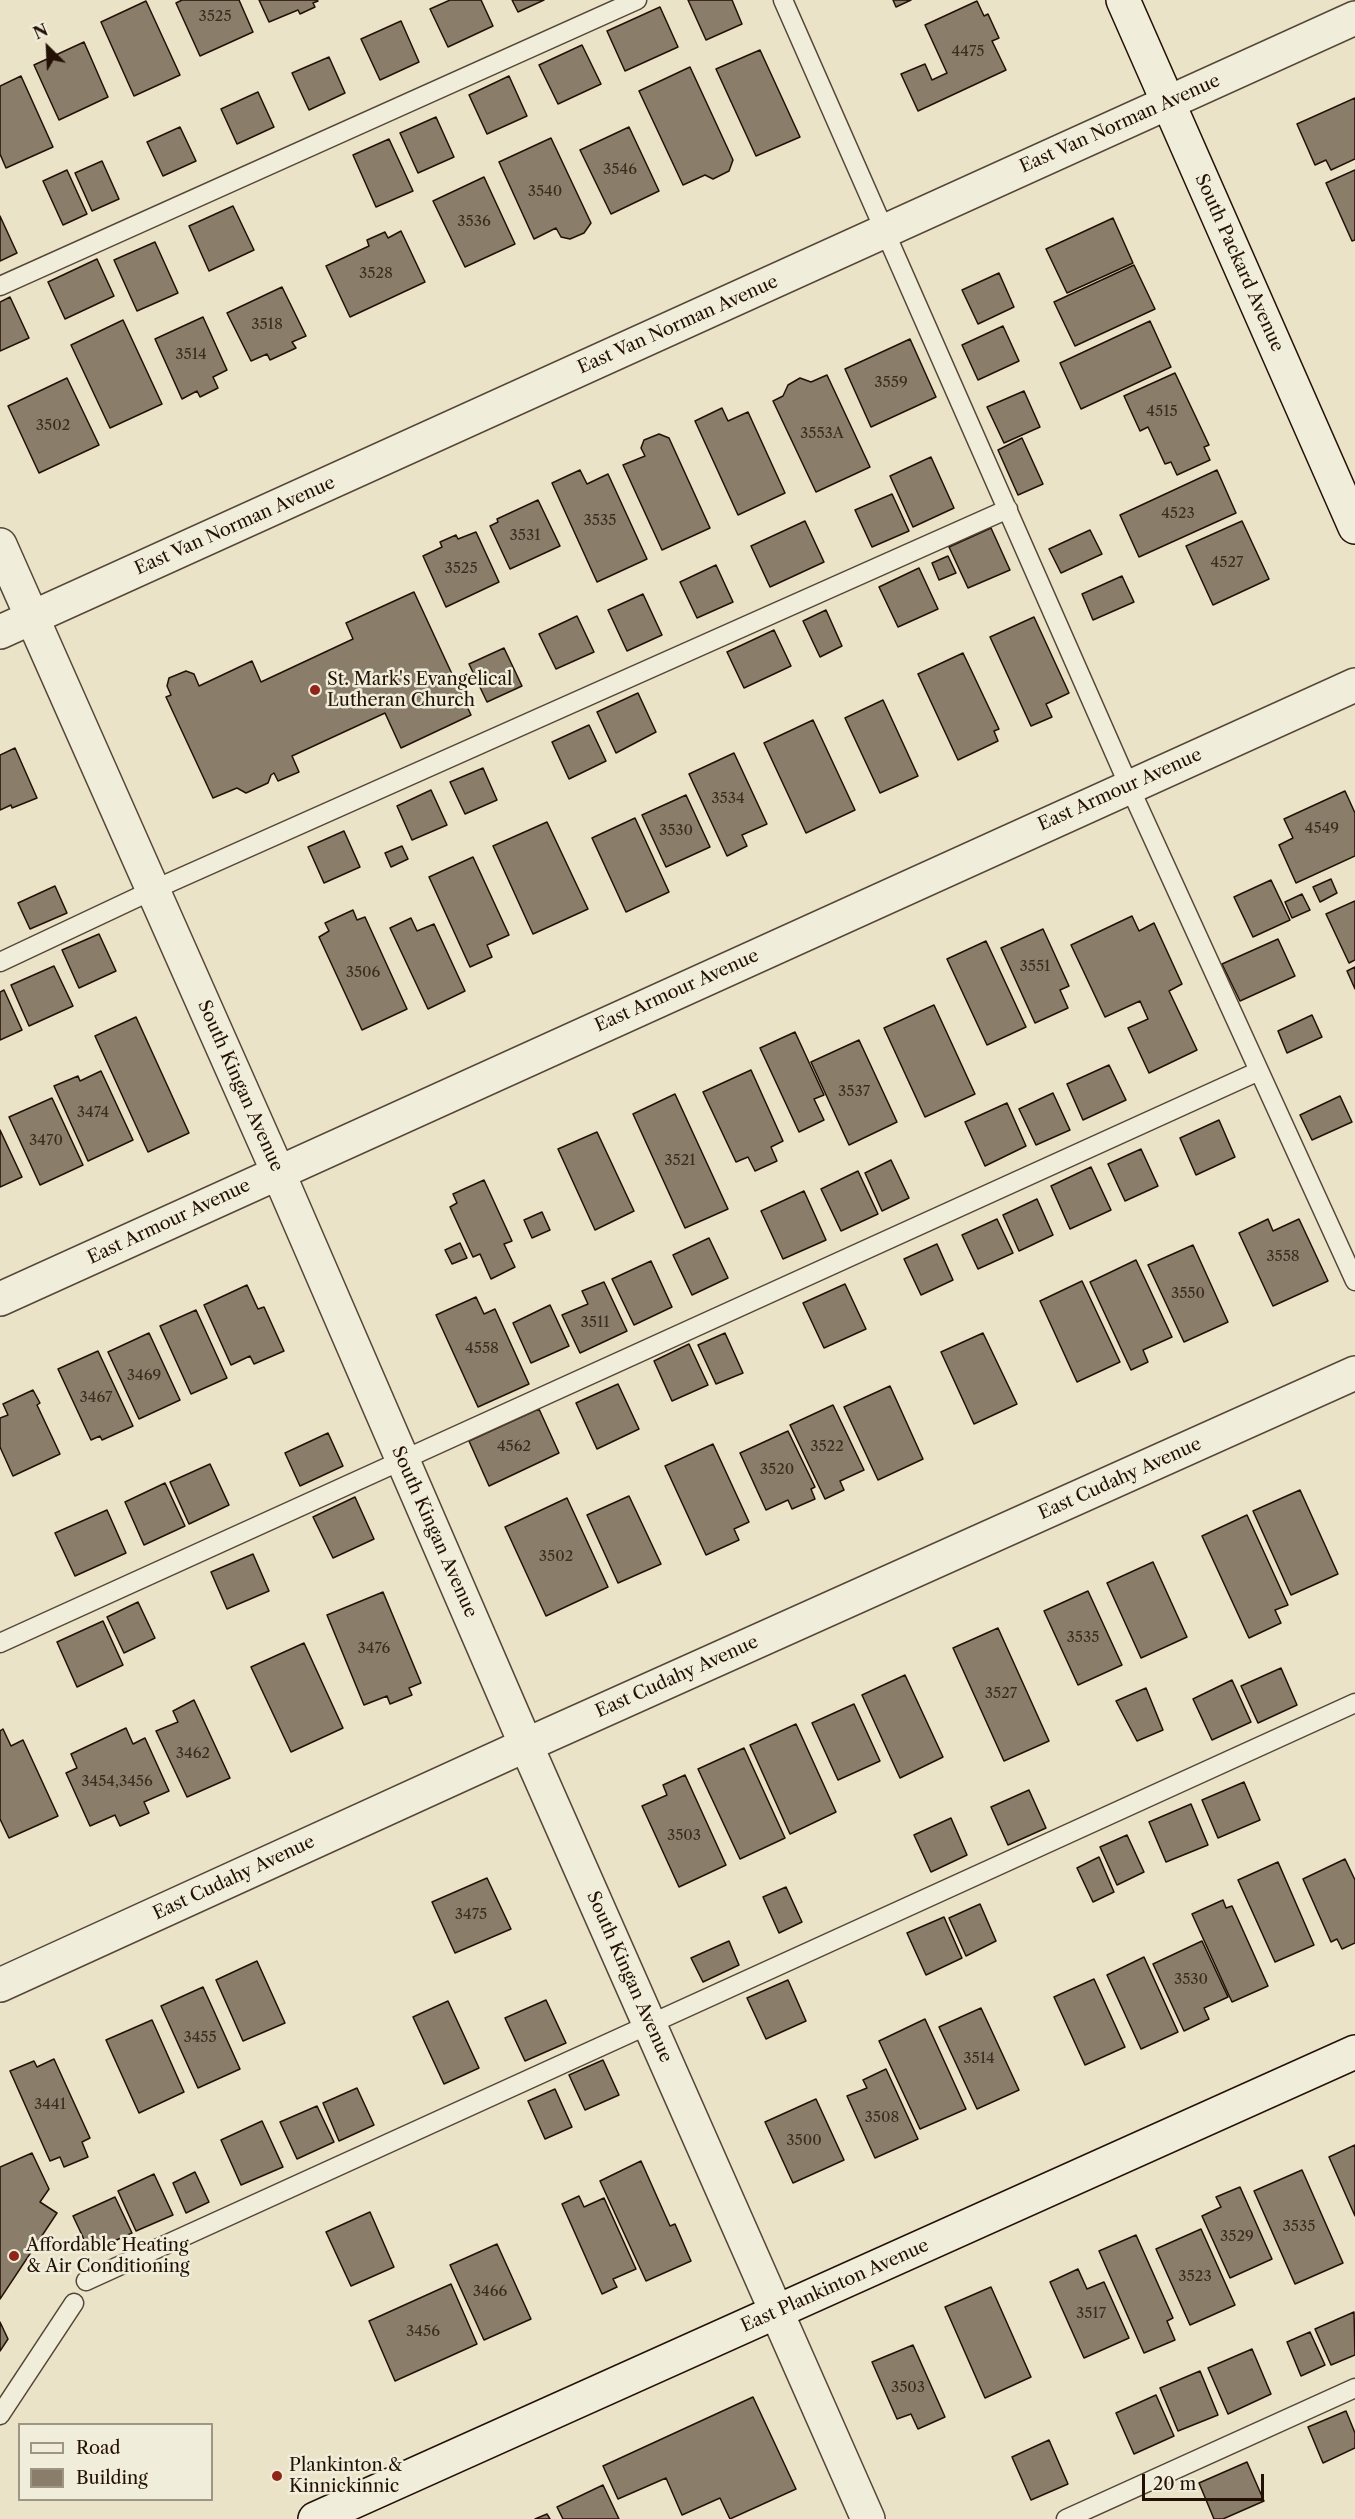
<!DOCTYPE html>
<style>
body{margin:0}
#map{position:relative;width:1355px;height:2519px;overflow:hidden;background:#eae3c8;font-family:"Libre Caslon Text",serif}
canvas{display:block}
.legend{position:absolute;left:18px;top:2423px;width:195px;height:78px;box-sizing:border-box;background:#f1eddb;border:2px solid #9f9585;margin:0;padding:8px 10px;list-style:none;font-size:18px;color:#231105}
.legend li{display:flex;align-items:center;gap:12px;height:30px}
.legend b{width:30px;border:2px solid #9f9585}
.north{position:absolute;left:18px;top:18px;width:60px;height:60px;-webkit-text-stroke:4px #f1eddb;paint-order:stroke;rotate:336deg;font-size:16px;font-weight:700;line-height:24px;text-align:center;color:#231105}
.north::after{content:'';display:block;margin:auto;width:21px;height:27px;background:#231105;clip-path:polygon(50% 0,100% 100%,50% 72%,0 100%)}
.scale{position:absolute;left:1142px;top:2474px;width:122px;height:27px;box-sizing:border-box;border:3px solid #231105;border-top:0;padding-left:8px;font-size:18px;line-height:21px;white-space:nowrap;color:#231105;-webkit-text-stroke:4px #f1eddb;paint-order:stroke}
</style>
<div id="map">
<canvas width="1355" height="2519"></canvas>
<ul class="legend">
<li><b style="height:8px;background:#f1eddb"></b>Road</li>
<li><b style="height:16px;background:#8a7e6a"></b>Building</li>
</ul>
<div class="north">N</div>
<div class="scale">20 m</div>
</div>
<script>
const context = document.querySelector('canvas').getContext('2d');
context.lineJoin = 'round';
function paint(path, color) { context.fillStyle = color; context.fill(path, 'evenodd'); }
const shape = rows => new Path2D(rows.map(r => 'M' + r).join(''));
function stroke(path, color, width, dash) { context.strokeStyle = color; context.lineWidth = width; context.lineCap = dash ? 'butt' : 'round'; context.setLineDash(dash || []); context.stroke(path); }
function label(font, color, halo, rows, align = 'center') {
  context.font = font + ' "Libre Caslon Text",serif'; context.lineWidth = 5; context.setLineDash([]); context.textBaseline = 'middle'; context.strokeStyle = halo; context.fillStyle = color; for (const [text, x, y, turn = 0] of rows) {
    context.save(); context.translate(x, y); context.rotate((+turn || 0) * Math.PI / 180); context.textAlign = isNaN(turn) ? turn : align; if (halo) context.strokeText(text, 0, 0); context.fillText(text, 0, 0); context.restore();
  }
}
const building = shape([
 [182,0,239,0,253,32,200,56,176,3,182,0],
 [259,0,317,0,318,1,313,3,315,7,300,14,298,10,269,22,259,0],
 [450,0,481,0,493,26,448,47,430,9,450,0],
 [512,0,544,0,518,12,512,0],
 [688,0,732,0,742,24,706,40,688,0],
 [893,0,911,0,896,7,893,0],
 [146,1,180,75,134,96,101,22,146,1],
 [977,1,984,16,988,14,999,38,992,41,1006,70,918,111,901,74,925,64,932,80,947,73,925,25,977,1],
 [660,7,678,47,625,71,607,31,660,7],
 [401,21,419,62,380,80,361,39,401,21],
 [84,42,108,97,59,120,34,65,84,42],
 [582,45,601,84,558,104,539,65,582,45],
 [760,50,800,137,756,156,716,69,760,50],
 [329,57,345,93,309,110,292,73,329,57],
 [690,67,733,160,729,171,713,179,705,175,683,185,639,91,690,67],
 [21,76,53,147,6,168,0,154,0,86,21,76],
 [509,76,527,116,487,134,469,95,509,76],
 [258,92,274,127,237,144,221,109,258,92],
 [1355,98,1355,159,1331,170,1326,160,1315,165,1297,124,1355,98],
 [436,117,454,157,418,173,400,133,436,117],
 [180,127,196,161,163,176,147,142,180,127],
 [629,127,659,191,611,214,580,150,629,127],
 [551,138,591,223,584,233,570,239,561,237,556,228,534,239,499,162,551,138],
 [389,139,413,191,376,207,353,155,389,139],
 [102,161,119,199,92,211,75,173,102,161],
 [67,170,87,214,63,225,43,181,67,170],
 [1355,170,1355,240,1352,241,1326,183,1355,170],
 [484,177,515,244,465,267,433,201,484,177],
 [233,206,254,250,209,271,189,226,233,206],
 [0,216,17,253,0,261,0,216],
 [1113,218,1133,263,1067,293,1046,249,1113,218],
 [401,231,425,282,350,317,326,266,369,246,367,240,385,232,388,238,401,231],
 [155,242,178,293,137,311,114,260,155,242],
 [97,259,114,296,65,319,48,282,97,259],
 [1134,265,1155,309,1075,346,1054,302,1134,265],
 [999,273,1014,307,978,324,962,290,999,273],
 [282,287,306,336,292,342,296,348,270,360,267,354,251,361,227,313,282,287],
 [10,297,29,338,0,351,0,302,10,297],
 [203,317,227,370,213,377,218,388,200,397,197,391,182,399,155,339,203,317],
 [123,320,162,404,110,428,71,345,123,320],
 [1150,321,1171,367,1081,409,1060,363,1150,321],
 [1003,326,1019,361,978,380,962,345,1003,326],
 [910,339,936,397,871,427,845,369,910,339],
 [1175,373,1209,445,1204,447,1210,460,1177,475,1171,462,1165,464,1148,427,1140,431,1124,396,1175,373],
 [827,375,870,467,816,492,773,401,783,396,788,385,800,378,811,382,827,375],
 [67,378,99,445,39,473,8,406,67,378],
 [1024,391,1040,427,1004,443,987,407,1024,391],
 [722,408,728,421,748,412,785,493,738,515,695,421,722,408],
 [659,434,669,438,710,528,662,550,623,465,645,456,641,448,644,440,659,434],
 [1022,438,1043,484,1018,495,998,450,1022,438],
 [931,457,954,508,913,527,890,476,931,457],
 [580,470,587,484,608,474,647,559,597,582,552,483,580,470],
 [1217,470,1236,513,1139,557,1120,515,1217,470],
 [892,494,909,531,872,547,855,510,892,494],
 [538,500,560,546,510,569,490,526,498,522,497,519,538,500],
 [805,521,824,562,770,587,751,546,805,521],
 [1242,521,1269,579,1213,605,1186,546,1242,521],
 [991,528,1010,570,968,588,949,547,991,528],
 [1090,530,1102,554,1061,573,1049,549,1090,530],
 [476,532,499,582,446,607,423,556,442,547,440,542,456,535,458,539,476,532],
 [948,556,956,573,939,580,932,563,948,556],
 [716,565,733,602,697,618,680,582,716,565],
 [919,568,938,609,898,627,879,587,919,568],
 [1122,576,1134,602,1093,620,1082,594,1122,576],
 [414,592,471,715,401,748,385,713,292,756,299,772,278,781,274,773,271,775,268,783,246,793,237,788,213,798,166,697,171,695,167,686,169,678,186,671,194,674,199,686,252,661,261,682,353,639,346,623,414,592],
 [643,594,662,635,627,651,608,610,643,594],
 [826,610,842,646,820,657,803,621,826,610],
 [577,616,594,652,556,669,539,634,577,616],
 [1034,617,1069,693,1046,704,1052,717,1031,726,990,637,1034,617],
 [774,630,791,666,744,688,727,652,774,630],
 [504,648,522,686,487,702,469,664,504,648],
 [963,653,999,729,994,731,998,741,958,760,918,674,963,653],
 [638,693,656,732,616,753,597,712,638,693],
 [883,700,918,776,880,793,845,718,883,700],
 [813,720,855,810,806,833,764,743,813,720],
 [589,725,606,761,569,779,552,742,589,725],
 [15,748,37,798,12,808,11,805,0,810,0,755,15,748],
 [734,753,767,824,742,835,747,846,727,856,689,774,734,753],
 [483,768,497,800,465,814,450,782,483,768],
 [431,790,447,825,412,840,397,806,431,790],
 [1345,791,1355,813,1355,856,1296,883,1279,845,1293,838,1284,819,1345,791],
 [686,795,710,847,666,867,642,815,686,795],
 [635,818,669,892,626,912,592,838,635,818],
 [547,822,588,909,533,934,493,846,547,822],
 [344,831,360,867,324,883,308,847,344,831],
 [402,846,408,859,391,867,385,853,402,846],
 [473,857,509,935,487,945,492,957,470,967,429,877,473,857],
 [1331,879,1337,893,1320,902,1313,887,1331,879],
 [1271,880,1290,920,1253,937,1234,897,1271,880],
 [55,886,67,913,30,929,18,903,55,886],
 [1302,894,1310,910,1292,918,1285,902,1302,894],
 [1355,901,1355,960,1349,963,1326,914,1355,901],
 [353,910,357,920,365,917,407,1009,362,1030,319,937,329,931,325,923,353,910],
 [1132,916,1139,931,1154,923,1182,984,1169,991,1197,1050,1149,1073,1128,1028,1148,1019,1140,1001,1105,1017,1071,945,1132,916],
 [411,918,417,931,434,924,465,991,428,1009,390,928,411,918],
 [1043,929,1069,986,1060,990,1068,1008,1035,1023,1001,948,1043,929],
 [99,934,116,971,79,988,62,950,99,934],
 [1278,939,1295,976,1240,1001,1222,964,1278,939],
 [986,941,1026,1027,987,1045,947,959,986,941],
 [54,966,73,1006,29,1026,11,985,54,966],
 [1355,967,1355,989,1347,971,1355,967],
 [4,990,22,1030,0,1040,0,992,4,990],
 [934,1005,975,1094,925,1117,884,1028,934,1005],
 [1312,1015,1322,1037,1287,1053,1278,1031,1312,1015],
 [136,1017,189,1133,148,1152,95,1036,136,1017],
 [795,1032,824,1095,814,1099,824,1120,799,1132,760,1048,795,1032],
 [859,1040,897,1122,849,1145,811,1062,859,1040],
 [1109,1065,1126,1100,1083,1120,1067,1084,1109,1065],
 [751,1070,783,1141,771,1147,777,1161,755,1171,748,1157,736,1162,703,1092,751,1070],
 [101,1071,133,1140,88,1161,54,1086,78,1076,80,1081,101,1071],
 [1053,1093,1070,1130,1036,1145,1019,1109,1053,1093],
 [675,1094,728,1209,685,1228,633,1114,675,1094],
 [1340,1096,1352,1122,1312,1140,1300,1115,1340,1096],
 [52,1098,83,1165,40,1185,9,1117,52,1098],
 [1007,1103,1026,1146,985,1166,965,1122,1007,1103],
 [1219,1120,1235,1157,1196,1175,1180,1138,1219,1120],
 [0,1130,22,1177,0,1187,0,1130],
 [597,1132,634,1211,595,1230,558,1149,597,1132],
 [1141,1149,1158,1186,1125,1201,1108,1164,1141,1149],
 [891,1160,909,1198,882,1211,865,1173,891,1160],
 [1091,1167,1111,1210,1070,1229,1051,1186,1091,1167],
 [858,1171,878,1214,841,1231,821,1189,858,1171],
 [484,1180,512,1241,504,1244,515,1267,491,1279,480,1254,473,1257,450,1207,457,1203,453,1194,484,1180],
 [804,1191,826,1240,783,1259,761,1211,804,1191],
 [1037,1199,1053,1235,1019,1251,1003,1215,1037,1199],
 [542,1212,550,1230,532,1238,524,1220,542,1212],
 [997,1219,1013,1253,978,1269,962,1235,997,1219],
 [1268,1219,1273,1231,1299,1219,1328,1281,1273,1306,1239,1233,1268,1219],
 [709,1238,728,1278,692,1295,673,1255,709,1238],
 [460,1243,467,1258,452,1264,445,1250,460,1243],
 [937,1244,953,1280,921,1295,904,1259,937,1244],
 [1193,1245,1228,1322,1184,1342,1148,1265,1193,1245],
 [1136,1260,1172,1337,1143,1350,1148,1362,1131,1370,1090,1282,1136,1260],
 [651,1261,672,1307,634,1325,612,1279,651,1261],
 [1082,1281,1120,1362,1077,1382,1040,1301,1082,1281],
 [604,1282,627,1331,580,1353,562,1315,588,1304,582,1291,604,1282],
 [845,1284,866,1329,824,1348,803,1303,845,1284],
 [247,1285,258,1309,264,1307,284,1351,254,1364,250,1356,231,1365,204,1305,247,1285],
 [476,1297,484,1314,495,1309,529,1384,478,1407,436,1315,476,1297],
 [550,1305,569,1346,531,1363,513,1323,550,1305],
 [196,1310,227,1378,191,1394,160,1326,196,1310],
 [149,1333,180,1400,139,1419,108,1352,149,1333],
 [725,1333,743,1373,716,1384,698,1345,725,1333],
 [983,1333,1017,1404,974,1424,941,1352,983,1333],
 [689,1344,708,1385,672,1401,654,1361,689,1344],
 [98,1351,133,1426,102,1440,100,1436,91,1440,58,1369,98,1351],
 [618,1384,639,1429,597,1449,576,1403,618,1384],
 [890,1386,923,1459,878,1480,844,1407,890,1386],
 [33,1390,40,1403,37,1405,60,1454,13,1476,0,1447,0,1418,8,1415,3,1404,33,1390],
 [833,1405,864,1470,840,1481,844,1490,825,1499,790,1425,833,1405],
 [539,1409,559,1453,489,1486,469,1441,539,1409],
 [788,1431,815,1487,811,1489,815,1499,792,1509,788,1500,766,1510,740,1453,788,1431],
 [328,1433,343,1466,300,1486,285,1453,328,1433],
 [713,1444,749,1522,734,1529,739,1540,706,1555,665,1466,713,1444],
 [210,1464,229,1505,189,1524,170,1482,210,1464],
 [165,1483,185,1526,144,1545,125,1502,165,1483],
 [1300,1490,1338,1574,1291,1595,1253,1511,1300,1490],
 [629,1496,661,1564,618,1583,587,1515,629,1496],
 [355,1497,374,1539,333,1558,313,1517,355,1497],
 [567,1498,608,1587,546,1616,505,1527,567,1498],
 [107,1510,126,1553,75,1576,55,1533,107,1510],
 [1247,1515,1288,1605,1275,1610,1281,1623,1249,1638,1202,1536,1247,1515],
 [253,1554,269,1591,227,1609,211,1572,253,1554],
 [1153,1562,1187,1637,1141,1658,1107,1583,1153,1562],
 [1088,1591,1122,1665,1078,1685,1044,1611,1088,1591],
 [383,1592,421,1683,409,1688,412,1695,390,1704,387,1696,364,1705,327,1615,383,1592],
 [138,1602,155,1638,124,1653,107,1617,138,1602],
 [103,1621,123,1665,77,1687,57,1642,103,1621],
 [998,1628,1049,1741,1004,1761,953,1648,998,1628],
 [304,1643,343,1728,291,1752,251,1667,304,1643],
 [1281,1668,1297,1705,1258,1723,1241,1686,1281,1668],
 [905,1675,943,1757,900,1778,862,1695,905,1675],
 [1232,1680,1251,1722,1212,1740,1193,1699,1232,1680],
 [1146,1688,1163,1730,1137,1741,1116,1701,1146,1688],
 [194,1700,230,1778,187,1797,156,1731,178,1722,173,1711,194,1700],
 [854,1704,880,1761,838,1780,812,1723,854,1704],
 [796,1724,836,1812,790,1834,750,1745,796,1724],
 [126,1728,133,1744,145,1738,169,1791,144,1802,149,1813,120,1826,115,1815,90,1826,66,1773,77,1768,71,1754,126,1728],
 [3,1729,11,1746,23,1740,58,1816,9,1838,0,1819,0,1731,3,1729],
 [744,1748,785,1838,740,1859,698,1769,744,1748],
 [685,1775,726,1865,679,1887,642,1806,667,1795,663,1785,685,1775],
 [1244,1782,1260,1820,1218,1838,1202,1800,1244,1782],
 [1029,1790,1046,1828,1008,1845,991,1807,1029,1790],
 [1191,1804,1208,1845,1166,1862,1149,1822,1191,1804],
 [951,1818,967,1855,931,1872,914,1835,951,1818],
 [1127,1835,1144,1872,1117,1885,1100,1847,1127,1835],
 [1099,1857,1114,1892,1093,1902,1077,1868,1099,1857],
 [1345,1859,1355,1880,1355,1943,1342,1949,1337,1939,1331,1942,1303,1879,1345,1859],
 [1278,1862,1314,1945,1275,1962,1238,1880,1278,1862],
 [487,1878,511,1929,455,1953,432,1902,487,1878],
 [786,1887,802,1922,779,1933,763,1897,786,1887],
 [1223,1900,1226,1908,1232,1906,1268,1986,1232,2002,1192,1914,1223,1900],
 [980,1904,996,1941,966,1956,949,1918,980,1904],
 [944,1917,962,1958,926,1975,907,1933,944,1917],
 [729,1941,739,1965,703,1982,691,1958,729,1941],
 [1202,1941,1228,1997,1204,2008,1209,2019,1184,2031,1153,1964,1202,1941],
 [1144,1957,1178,2032,1141,2049,1107,1975,1144,1957],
 [257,1961,285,2023,243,2041,216,1980,257,1961],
 [1094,1979,1125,2047,1085,2065,1054,1997,1094,1979],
 [788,1980,806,2021,766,2039,747,1998,788,1980],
 [203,1987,240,2069,198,2088,161,2006,203,1987],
 [546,2000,566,2043,525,2061,505,2018,546,2000],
 [448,2001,479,2068,444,2084,413,2017,448,2001],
 [981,2008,1019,2090,977,2109,939,2027,981,2008],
 [925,2019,966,2109,920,2129,879,2041,925,2019],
 [152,2020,184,2092,139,2113,106,2040,152,2020],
 [54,2059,90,2138,82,2142,88,2157,64,2167,60,2157,50,2161,10,2071,34,2061,37,2067,54,2059],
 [603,2060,619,2095,585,2110,569,2075,603,2060],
 [886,2069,918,2139,875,2158,847,2096,867,2088,863,2080,886,2069],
 [357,2088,374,2125,339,2141,323,2103,357,2088],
 [555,2089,572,2127,545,2139,528,2101,555,2089],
 [816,2099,844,2160,793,2183,765,2122,816,2099],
 [317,2106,334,2142,297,2159,280,2122,317,2106],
 [262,2121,283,2167,241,2185,221,2140,262,2121],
 [1355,2145,1355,2216,1329,2157,1355,2145],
 [32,2153,49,2189,40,2202,57,2213,0,2299,0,2167,32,2153],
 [641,2161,670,2226,675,2224,691,2261,646,2281,600,2181,641,2161],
 [1302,2170,1343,2263,1295,2284,1254,2191,1302,2170],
 [195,2172,209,2202,186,2213,173,2183,195,2172],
 [154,2174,173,2215,136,2231,118,2191,154,2174],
 [1240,2187,1272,2259,1230,2278,1202,2216,1221,2207,1216,2197,1240,2187],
 [579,2196,584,2207,604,2198,636,2269,613,2279,617,2287,602,2294,562,2204,579,2196],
 [115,2197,132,2233,90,2252,73,2216,115,2197],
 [370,2212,394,2267,351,2286,326,2232,370,2212],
 [1201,2229,1235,2305,1190,2325,1156,2249,1201,2229],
 [1136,2235,1173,2318,1167,2321,1175,2340,1144,2353,1099,2251,1136,2235],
 [497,2244,531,2319,484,2340,450,2265,497,2244],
 [1078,2269,1087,2289,1104,2282,1129,2338,1084,2358,1050,2282,1078,2269],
 [451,2284,477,2344,395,2381,369,2321,451,2284],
 [991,2287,1031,2377,985,2398,945,2307,991,2287],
 [1354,2312,1355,2355,1331,2365,1315,2329,1354,2312],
 [0,2322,8,2339,0,2351,0,2322],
 [1310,2332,1325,2365,1301,2376,1287,2342,1310,2332],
 [913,2345,945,2417,918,2429,911,2414,897,2419,872,2362,913,2345],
 [1252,2349,1271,2394,1228,2414,1208,2368,1252,2349],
 [1200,2371,1218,2415,1178,2431,1160,2388,1200,2371],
 [1156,2395,1174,2436,1134,2454,1116,2413,1156,2395],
 [753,2397,796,2489,730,2519,720,2498,682,2515,666,2478,618,2499,603,2466,753,2397],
 [1346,2411,1355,2433,1355,2448,1323,2463,1308,2427,1346,2411],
 [1049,2440,1068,2484,1031,2500,1012,2457,1049,2440],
 [1247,2462,1264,2501,1223,2519,1214,2519,1199,2483,1247,2462],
 [603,2485,619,2519,563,2519,557,2507,603,2485],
 [547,2514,550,2519,535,2519,547,2514]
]);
const lane = shape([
 [783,0,1129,786,1355,1281],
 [0,286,637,0],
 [0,962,153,890,1008,509],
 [0,1643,1259,1071],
 [86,2281,1355,1703],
 [0,2415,74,2303],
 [1066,2519,1355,2388]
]);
const street = shape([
 [0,545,278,1172,526,1745,868,2519],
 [0,632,1355,18],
 [0,1299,1355,685],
 [0,1985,526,1745,1355,1373]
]);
const secondary = shape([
 [1123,0,1355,527],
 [315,2519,1355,2052]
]);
const markers = [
 [315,690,6,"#8f2418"],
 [14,2256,6,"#8f2418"],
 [277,2476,6,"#8f2418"]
];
const numberNames = [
 ["3525",215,17],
 ["4475",968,52],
 ["3546",620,170],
 ["3540",545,192],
 ["3536",474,222],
 ["3528",376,274],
 ["3518",267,325],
 ["3514",191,355],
 ["3559",891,383],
 ["4515",1162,412],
 ["3502",53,426],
 ["3553A",822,434],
 ["4523",1178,514],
 ["3535",600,521],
 ["3531",525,536],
 ["4527",1227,563],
 ["3525",461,569],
 ["3534",728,799],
 ["4549",1322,829],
 ["3530",676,831],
 ["3551",1035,967],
 ["3506",363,973],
 ["3537",854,1092],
 ["3474",93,1113],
 ["3470",46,1141],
 ["3521",680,1161],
 ["3558",1283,1257],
 ["3550",1188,1294],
 ["3511",595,1323],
 ["4558",482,1349],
 ["3469",144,1376],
 ["3467",96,1398],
 ["4562",514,1447],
 ["3522",827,1447],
 ["3520",777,1470],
 ["3502",556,1557],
 ["3535",1083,1638],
 ["3476",374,1649],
 ["3527",1001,1694],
 ["3462",193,1754],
 ["3454,3456",117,1782],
 ["3503",684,1836],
 ["3475",471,1915],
 ["3530",1191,1980],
 ["3455",200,2038],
 ["3514",979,2059],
 ["3441",50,2105],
 ["3508",882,2118],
 ["3500",804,2141],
 ["3535",1299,2227],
 ["3529",1237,2237],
 ["3523",1195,2277],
 ["3466",490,2292],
 ["3517",1091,2314],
 ["3456",423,2332],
 ["3503",908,2388]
];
const streetNames = [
 ["East Van Norman Avenue",1120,124,-24],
 ["South Packard Avenue",1239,263,66],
 ["East Van Norman Avenue",678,325,-24],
 ["East Van Norman Avenue",235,526,-24],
 ["East Armour Avenue",1120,790,-24],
 ["East Armour Avenue",677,991,-24],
 ["South Kingan Avenue",240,1086,66],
 ["East Armour Avenue",169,1222,-25],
 ["East Cudahy Avenue",1120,1479,-24],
 ["South Kingan Avenue",434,1532,66],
 ["East Cudahy Avenue",677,1677,-24],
 ["East Cudahy Avenue",234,1878,-25],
 ["South Kingan Avenue",629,1977,66],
 ["East Plankinton Avenue",835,2286,-24]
];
const poiNames = [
 ["St. Mark's Evangelical",327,680],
 ["Lutheran Church",327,701],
 ["Affordable Heating",26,2246],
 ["& Air Conditioning",26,2267],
 ["Plankinton &",289,2466],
 ["Kinnickinnic",289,2487]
];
paint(building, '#8a7e6a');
stroke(building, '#231105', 1.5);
stroke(lane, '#554636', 21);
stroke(street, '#554636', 36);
stroke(secondary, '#231105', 36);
stroke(lane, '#f1eddb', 18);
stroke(street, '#f1eddb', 33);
stroke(secondary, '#f1eddb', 33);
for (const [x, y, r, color] of markers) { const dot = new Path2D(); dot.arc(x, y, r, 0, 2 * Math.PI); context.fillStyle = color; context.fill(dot); stroke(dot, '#f1eddb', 2); }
label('15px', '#3d2c1e', null, numberNames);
label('18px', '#231105', '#f1eddb', streetNames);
label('18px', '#231105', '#f1eddb', poiNames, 'left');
</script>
